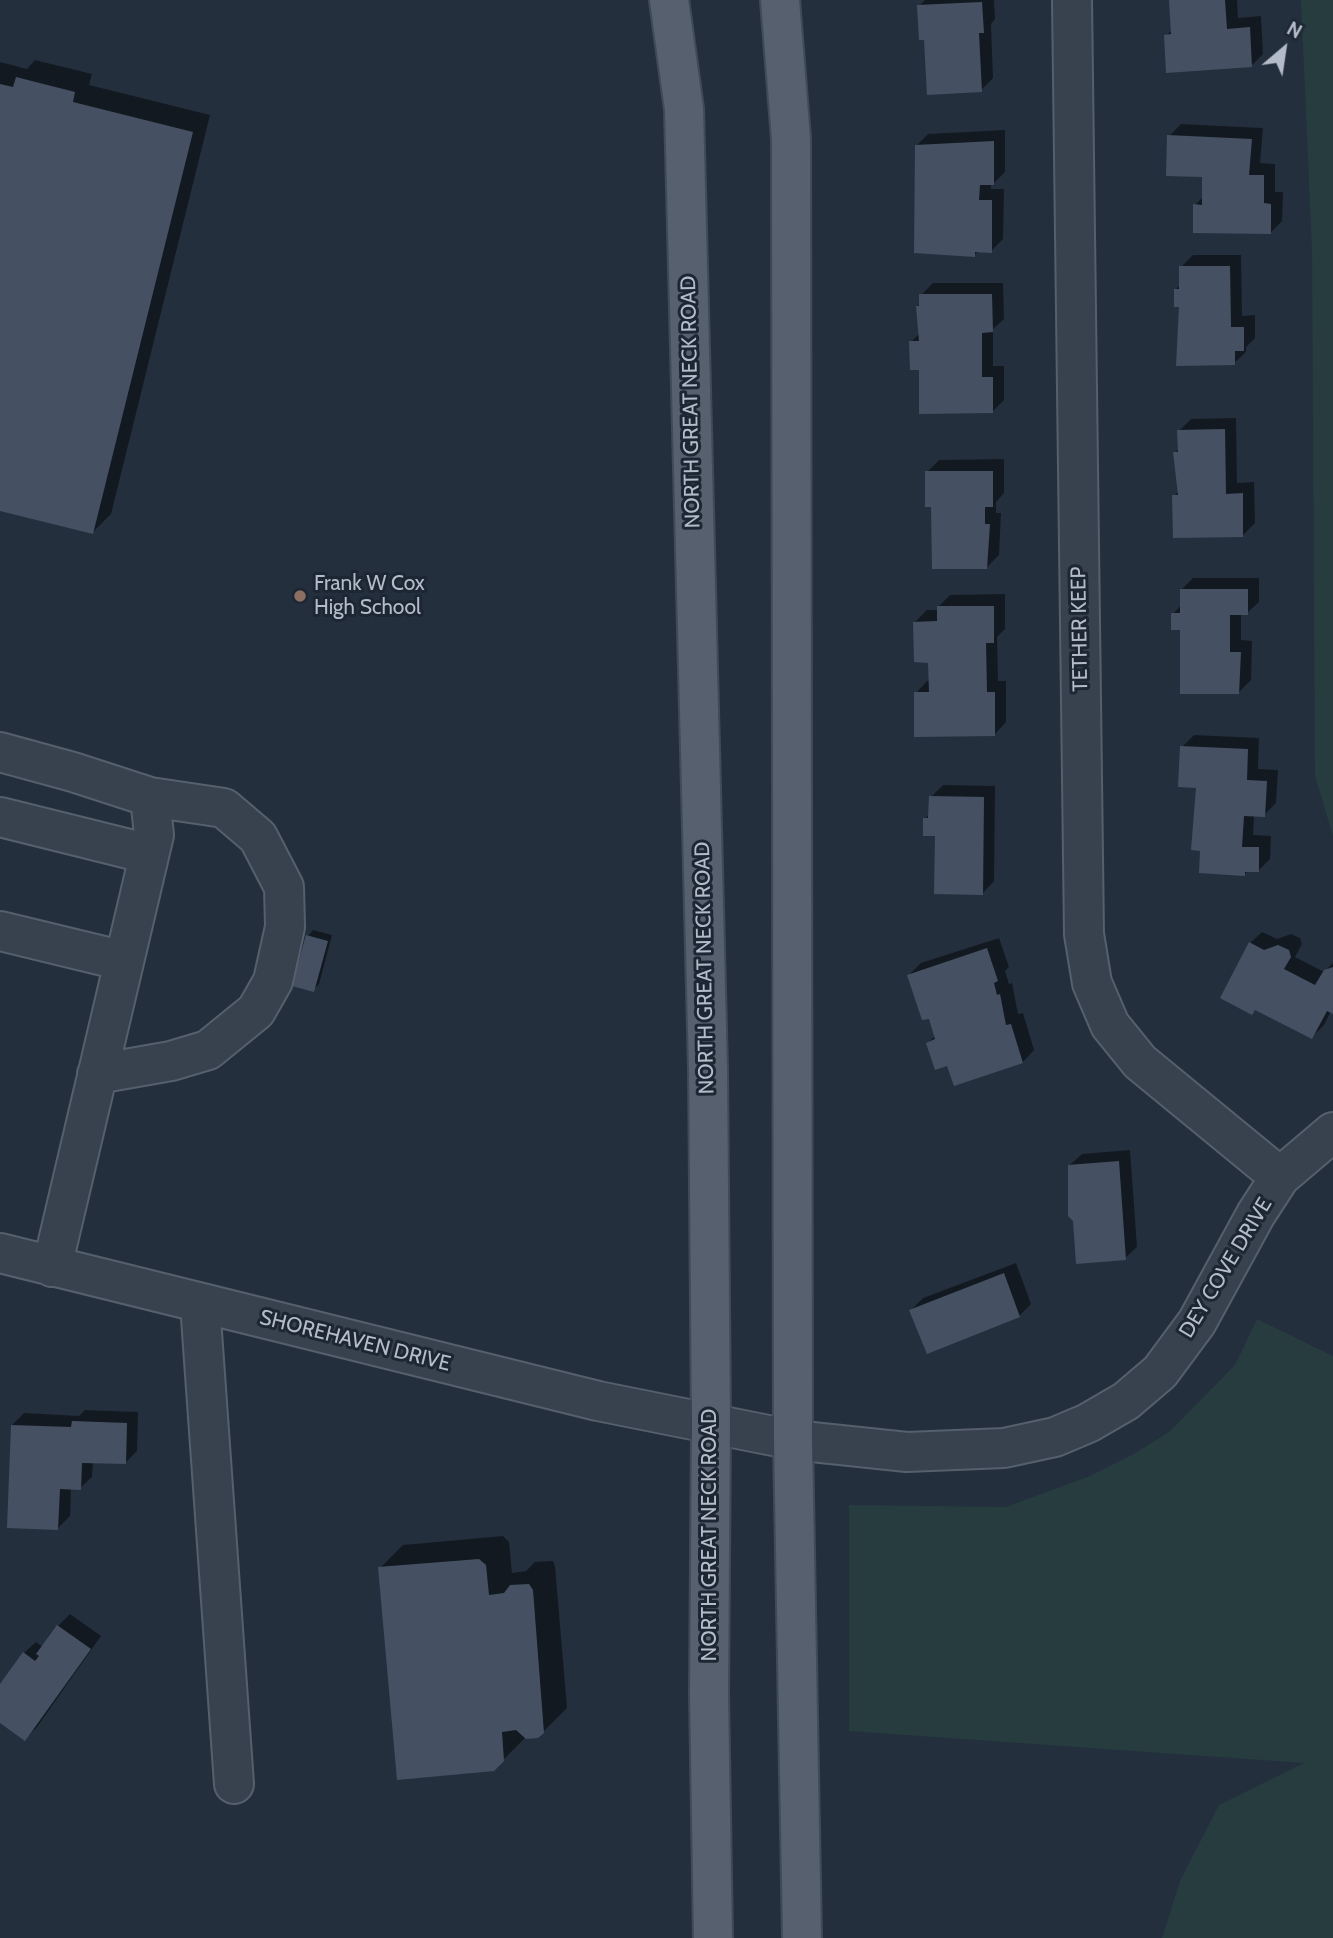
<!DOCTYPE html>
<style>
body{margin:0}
#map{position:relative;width:1333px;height:1938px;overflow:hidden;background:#242f3e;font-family:Cabin,sans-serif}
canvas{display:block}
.north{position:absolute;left:1249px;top:14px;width:70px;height:70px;-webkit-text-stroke:5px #1d2633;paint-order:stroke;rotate:29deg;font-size:19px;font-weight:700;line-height:28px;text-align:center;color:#b4bcc9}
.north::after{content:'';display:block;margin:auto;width:24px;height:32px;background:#b4bcc9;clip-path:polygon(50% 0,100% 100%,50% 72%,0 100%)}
</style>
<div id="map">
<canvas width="1333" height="1938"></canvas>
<div class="north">N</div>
</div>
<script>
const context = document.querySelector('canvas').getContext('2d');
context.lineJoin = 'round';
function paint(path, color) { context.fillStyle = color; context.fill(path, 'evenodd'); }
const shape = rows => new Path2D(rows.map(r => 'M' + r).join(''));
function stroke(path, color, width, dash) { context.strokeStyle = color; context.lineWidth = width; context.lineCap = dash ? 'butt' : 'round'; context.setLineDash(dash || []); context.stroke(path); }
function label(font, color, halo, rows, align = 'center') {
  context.font = font + ' Cabin,sans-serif'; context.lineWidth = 6; context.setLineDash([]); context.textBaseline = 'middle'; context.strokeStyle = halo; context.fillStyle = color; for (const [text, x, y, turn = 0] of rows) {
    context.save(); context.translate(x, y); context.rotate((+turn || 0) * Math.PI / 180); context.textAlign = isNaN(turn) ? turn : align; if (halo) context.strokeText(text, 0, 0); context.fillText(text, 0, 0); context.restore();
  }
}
const green = shape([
 [1301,0,1333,0,1333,836,1315,776,1312,250],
 [1257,1319,1333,1356,1333,1938,1162,1938,1180,1881,1219,1805,1304,1763,849,1731,849,1505,1006,1507,1090,1476,1132,1455,1169,1432,1235,1365]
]);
const shadow = shape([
 [925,0,994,0,995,19,991,24,993,78,981,90,926,38,919,6],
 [1170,0,1237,0,1238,18,1261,16,1263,54,1251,66,1166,36,1172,30],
 [35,60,92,74,89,85,210,115,111,514,93,532,0,509,0,62,27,69],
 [1181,124,1263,128,1260,163,1275,164,1275,192,1283,192,1282,221,1270,233,1195,205,1204,196,1204,175,1169,136],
 [1005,130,1005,172,993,184,991,184,991,189,1004,189,1003,239,991,251,979,251,974,255,916,146,928,134],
 [1193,255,1241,255,1242,316,1255,315,1255,338,1246,347,1246,352,1234,363,1181,305,1176,289,1181,284,1181,267],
 [933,283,1003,283,1004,319,993,329,993,366,1004,366,1004,400,992,412,921,368,911,342,920,333,917,306,921,303,921,295],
 [1236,418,1237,483,1254,482,1255,523,1243,535,1174,496,1179,491,1175,453,1179,449,1179,431,1191,419],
 [1004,459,1004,493,996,502,996,513,1001,513,999,555,987,567,933,506,927,472,939,460],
 [1193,578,1259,578,1259,602,1247,613,1241,613,1241,640,1252,641,1251,680,1239,692,1181,629,1173,614,1181,605,1181,590],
 [1005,594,1005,629,997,637,998,681,1006,681,1006,722,995,734,916,693,927,681,930,681,930,661,915,622,927,610,938,610,938,607,950,595],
 [1194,735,1259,738,1258,769,1278,770,1276,803,1264,815,1254,815,1253,835,1271,836,1270,859,1258,871,1249,870,1245,874,1198,786,1182,747],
 [943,785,995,786,994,881,983,893,925,819,930,813,931,797],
 [313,930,332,935,319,984,313,990,308,936],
 [1262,932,1277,939,1291,934,1300,938,1302,944,1295,957,1324,972,1333,963,1333,1012,1331,1011,1324,1025,1312,1037,1257,1008,1252,1013,1250,943],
 [999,938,1009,967,1005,971,1009,984,1012,983,1018,1014,1023,1013,1034,1050,1023,1062,949,1064,928,1043,936,1035,930,1017,909,975,921,963],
 [1130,1150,1137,1247,1125,1258,1070,1165,1082,1154],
 [1016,1263,1031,1304,1019,1316,911,1310,923,1298],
 [85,1410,138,1412,137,1451,125,1463,93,1461,92,1477,80,1488,71,1488,70,1516,58,1528,12,1425,24,1413,79,1416],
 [503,1536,509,1542,512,1573,526,1571,535,1562,553,1561,555,1566,567,1708,543,1732,526,1737,493,1770,380,1568,403,1545],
 [70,1614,101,1636,37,1727,25,1739,0,1721,0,1687,24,1653,36,1642,43,1647,58,1626]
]);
const building = shape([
 [1169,0,1225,0,1227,29,1250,27,1252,67,1166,73,1164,35,1171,34],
 [982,2,984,33,979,33,982,92,927,95,924,40,919,40,917,5],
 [16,77,75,92,73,102,193,132,93,534,0,511,0,84,13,87],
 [1167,135,1252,139,1249,175,1264,175,1264,203,1271,204,1271,234,1193,233,1193,204,1202,205,1202,177,1166,176],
 [994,141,994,185,980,185,979,200,992,200,992,253,975,252,975,257,914,253,915,145],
 [1179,266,1230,266,1231,327,1244,327,1244,351,1235,351,1235,365,1176,366,1179,307,1174,307,1174,289,1179,289],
 [919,294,992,294,993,332,982,333,982,377,993,377,993,413,919,414,919,370,910,370,909,341,919,341,916,306,919,306],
 [1225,429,1226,494,1243,493,1243,537,1173,538,1172,495,1178,495,1173,452,1178,452,1177,430],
 [925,471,993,471,993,507,985,507,985,524,990,524,987,569,932,569,931,507,925,507],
 [1180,589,1248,589,1248,615,1230,615,1230,652,1241,652,1239,694,1180,694,1180,630,1171,630,1171,613,1180,613],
 [937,606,994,606,994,643,986,643,987,692,995,692,995,736,914,737,914,692,929,692,928,663,914,662,913,622,937,621],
 [1180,746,1248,749,1247,780,1267,781,1265,817,1244,816,1242,847,1259,847,1259,872,1245,872,1245,876,1199,873,1200,851,1191,850,1196,788,1178,787],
 [929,796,984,797,983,895,934,894,935,836,923,836,923,818,928,818],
 [306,935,328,941,314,992,292,986],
 [1249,942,1264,950,1278,945,1289,950,1291,957,1284,969,1315,985,1324,970,1333,967,1333,1014,1327,1011,1312,1039,1255,1010,1252,1015,1220,998],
 [987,948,998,981,994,983,997,995,1000,994,1006,1025,1011,1024,1023,1063,954,1086,947,1066,935,1070,926,1043,935,1039,929,1019,922,1020,907,975],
 [1119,1161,1126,1260,1076,1264,1073,1221,1068,1216,1068,1165],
 [1004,1273,1020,1317,927,1354,909,1310],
 [72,1421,127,1423,126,1464,82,1463,81,1490,60,1489,58,1530,7,1528,11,1425,71,1427],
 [479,1559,486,1565,489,1595,504,1593,510,1585,529,1584,533,1590,544,1733,538,1738,526,1739,516,1730,502,1732,504,1761,494,1771,397,1780,378,1567],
 [57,1625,91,1649,25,1741,0,1723,0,1684,23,1652,35,1661,39,1656,36,1654]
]);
const minor = shape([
 [1072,0,1084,934,1092,983,1110,1025,1140,1062,1280,1177],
 [0,752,73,772,150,797,154,835,52,1267],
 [0,817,149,854],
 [0,931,124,961],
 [97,1074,171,1061,208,1050,256,1011,273,981,285,927,284,887,258,837,224,808,150,797],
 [0,1253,598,1401,793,1440,907,1452,1004,1448,1055,1437,1088,1423,1126,1401,1160,1372,1197,1322,1256,1214,1280,1177,1333,1132],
 [200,1304,234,1784]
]);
const major = shape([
 [669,0,684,109,708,1069,711,1423,709,1694,713,1938],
 [780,0,791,139,793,1440,802,1938]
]);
const markers = [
 [300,596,7,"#8d6e63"]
];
const streetNames = [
 ["NORTH GREAT NECK ROAD",691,402,-91],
 ["TETHER KEEP",1080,629,-91],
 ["NORTH GREAT NECK ROAD",705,968,-91],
 ["DEY COVE DRIVE",1226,1268,-59],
 ["SHOREHAVEN DRIVE",355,1341,14],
 ["NORTH GREAT NECK ROAD",710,1535,-90]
];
const poiNames = [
 ["Frank W Cox",314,584],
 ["High School",314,608]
];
paint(green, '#263c3f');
paint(shadow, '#0007');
paint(building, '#455162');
stroke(minor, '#565f6c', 42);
stroke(major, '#414a57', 42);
stroke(minor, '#38414e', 38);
stroke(major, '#56606e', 38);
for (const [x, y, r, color] of markers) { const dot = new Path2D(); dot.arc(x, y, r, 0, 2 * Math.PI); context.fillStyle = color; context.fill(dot); stroke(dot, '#1d2633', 2.5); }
label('21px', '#b4bcc9', '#1d2633', streetNames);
label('21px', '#b4bcc9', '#1d2633', poiNames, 'left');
</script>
